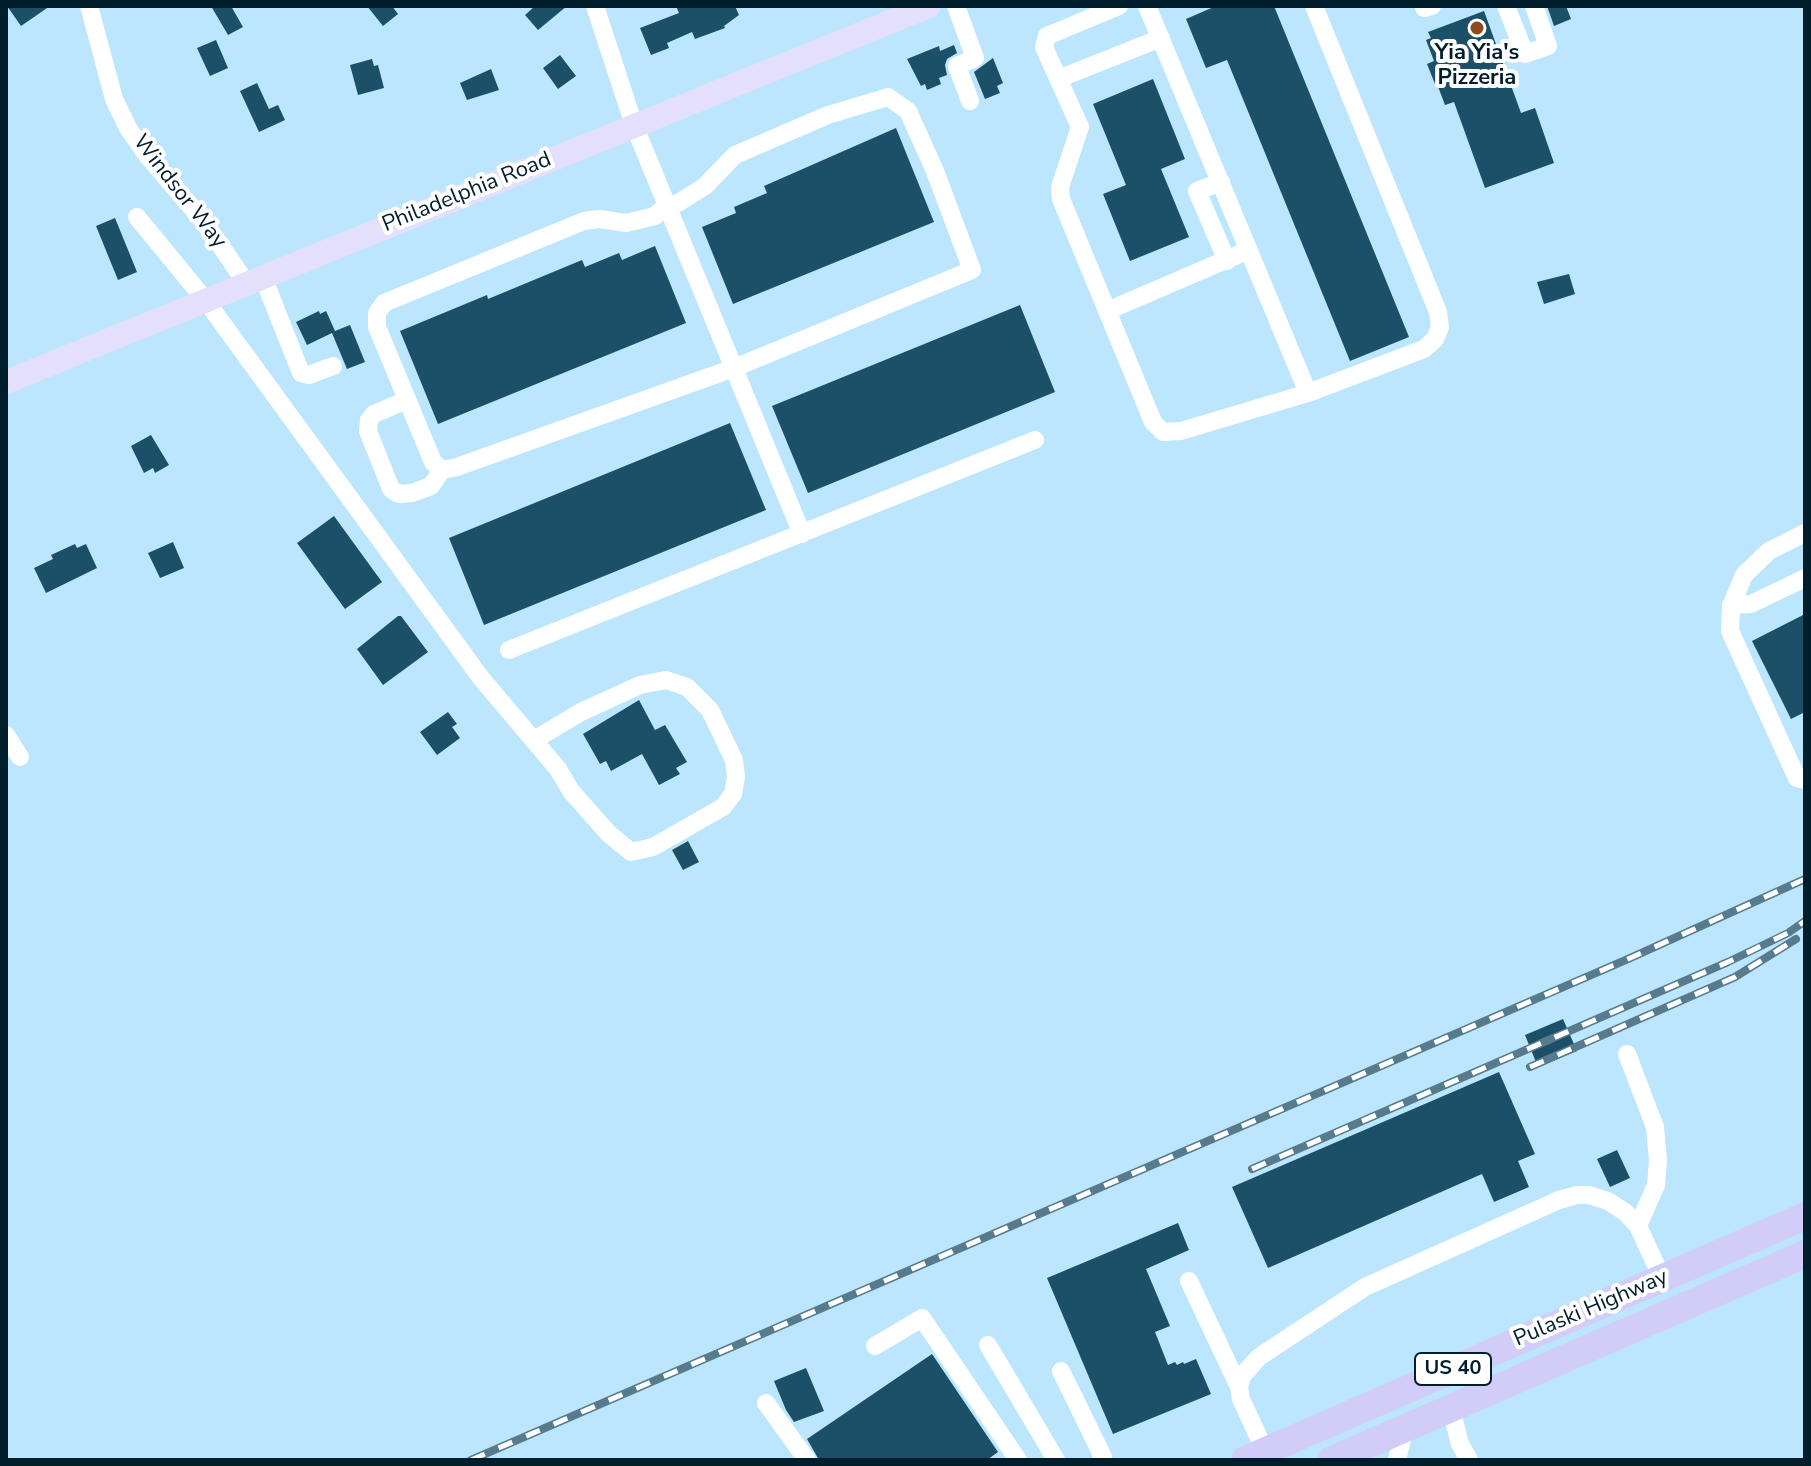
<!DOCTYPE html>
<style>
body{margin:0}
#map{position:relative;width:1811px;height:1466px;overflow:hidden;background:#bbe6fd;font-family:"Nunito Sans",sans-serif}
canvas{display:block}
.frame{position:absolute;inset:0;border:8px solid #001e2c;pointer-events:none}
</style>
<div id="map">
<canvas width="1811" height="1466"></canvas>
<div class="frame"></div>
</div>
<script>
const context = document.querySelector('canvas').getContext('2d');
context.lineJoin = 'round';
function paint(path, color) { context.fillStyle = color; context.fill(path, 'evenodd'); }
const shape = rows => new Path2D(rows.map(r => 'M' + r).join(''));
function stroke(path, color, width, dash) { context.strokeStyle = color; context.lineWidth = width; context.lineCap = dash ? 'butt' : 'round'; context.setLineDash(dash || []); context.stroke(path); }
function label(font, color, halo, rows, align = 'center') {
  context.font = font + ' "Nunito Sans",sans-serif'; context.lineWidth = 8; context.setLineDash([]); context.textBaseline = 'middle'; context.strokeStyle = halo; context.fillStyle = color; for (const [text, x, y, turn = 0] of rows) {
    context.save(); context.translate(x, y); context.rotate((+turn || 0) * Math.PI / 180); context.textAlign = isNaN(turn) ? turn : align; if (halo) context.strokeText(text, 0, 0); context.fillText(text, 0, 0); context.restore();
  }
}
const building = shape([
 [7,6,50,6,21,26],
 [211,6,231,6,243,27,228,35],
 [367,6,392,6,398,14,383,26],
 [535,6,567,6,538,30,525,15],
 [676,6,735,6,739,15,724,26,725,28,695,39,692,32,667,43,669,48,651,55,640,28,679,13],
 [1216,6,1274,6,1409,337,1350,361,1227,60,1206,68,1186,19],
 [1547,6,1566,6,1571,19,1554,26],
 [1484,11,1521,113,1535,108,1554,163,1485,188,1454,102,1445,105,1437,84,1435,84,1427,64,1434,61,1426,40,1431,38,1428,32],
 [216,40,228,68,210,76,197,48],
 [954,45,957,53,947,59,945,65,947,75,939,78,941,84,927,90,925,84,921,86,907,59,939,46,940,51],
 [560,55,576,76,558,89,543,68],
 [993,58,1003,83,997,86,1000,93,985,99,974,72],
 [372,59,374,66,378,65,384,88,358,95,350,65],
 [491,69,499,90,467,100,460,83],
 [1153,79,1185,159,1161,169,1189,237,1130,261,1103,194,1126,185,1093,104],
 [257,83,269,109,278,105,285,120,259,132,240,91],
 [896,128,934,222,733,304,702,227,736,213,734,207,767,193,764,186],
 [115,218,137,272,118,280,96,226],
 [655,246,686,323,438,424,400,331,487,295,488,299,582,260,585,267,619,253,622,260],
 [1569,274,1575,294,1544,304,1537,282],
 [1020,305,1055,392,808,493,772,406],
 [319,311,320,314,326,311,335,331,350,325,365,362,347,369,332,333,307,345,296,322],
 [730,423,766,510,484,625,449,538],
 [151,435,169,465,155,473,153,468,144,473,131,446],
 [334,516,382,582,345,609,297,543],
 [173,542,184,568,160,578,148,553],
 [75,544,77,548,86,544,97,568,46,593,34,568,53,559,51,555],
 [1805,614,1805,712,1791,719,1752,641],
 [398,616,401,616,428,652,383,685,357,649],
 [639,700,655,730,665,725,687,762,676,768,680,774,659,785,642,754,611,771,606,761,600,764,583,734],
 [448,712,457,724,452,727,460,738,437,755,420,732],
 [688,841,699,862,683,870,672,850],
 [1563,1019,1577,1051,1538,1067,1525,1035],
 [1499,1072,1535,1154,1518,1161,1529,1187,1494,1202,1482,1174,1268,1268,1232,1187],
 [1617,1150,1630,1178,1610,1187,1597,1159],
 [1178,1223,1189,1250,1146,1269,1170,1326,1155,1332,1168,1365,1175,1362,1177,1365,1183,1362,1184,1364,1196,1359,1211,1394,1113,1434,1047,1278],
 [932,1354,998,1452,987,1460,819,1460,807,1439],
 [806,1368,824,1411,794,1422,786,1410,774,1381]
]);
const minor = shape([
 [89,6,114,99,128,128,146,154,204,222,247,284],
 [595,6,634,125,802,534],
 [956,6,975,58,957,66,970,101],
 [1119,6,1047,36,1044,47,1080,127,1060,187,1061,199,1153,422,1163,432,1181,431,1308,393,1424,349,1435,339,1440,327,1438,312,1314,6],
 [1147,6,1308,393],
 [1424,6,1424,8,1432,6],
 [1506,6,1525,54,1548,46,1534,6],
 [1058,79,1161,38],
 [888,97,908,111,935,171,972,270,734,368,457,467,442,470,433,462,377,327,377,313,384,303,584,221,599,219,626,223,655,216,667,205,678,203,705,186,735,155,828,115,888,97],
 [1221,182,1197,191,1227,261],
 [137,217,206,301,481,678,558,769,571,791,608,833,631,852,653,847,723,807,733,794,736,777,734,760,710,710,687,687,666,680,640,685,581,712,534,740],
 [263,277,301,373,309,375,333,366],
 [1107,311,1249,250],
 [407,400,374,414,369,420,368,431,391,489,399,494,412,493,431,486,442,470],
 [1805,533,1769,551,1744,575,1731,606,1730,631,1797,778,1805,780],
 [1731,605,1751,604,1805,578],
 [509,650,1035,440],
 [6,735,20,757],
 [1627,1054,1655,1127,1658,1161,1656,1185,1638,1226],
 [1189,1281,1239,1387,1241,1399,1265,1451],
 [988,1345,1056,1460],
 [875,1346,922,1318,1018,1460],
 [1061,1371,1103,1457,1101,1460],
 [1239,1387,1242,1376,1259,1357,1365,1287,1559,1200,1577,1195,1589,1195,1608,1201,1625,1212,1638,1226,1662,1278],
 [766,1403,807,1460],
 [1451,1409,1460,1444,1469,1460],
 [1397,1460,1405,1427]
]);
const major = shape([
 [6,382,929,6]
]);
const highway = shape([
 [1245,1460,1805,1216],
 [1332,1460,1805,1254]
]);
const rail = shape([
 [1530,1067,1735,977,1796,939],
 [1252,1169,1728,962,1788,933,1805,921],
 [471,1460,1628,959,1805,879]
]);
const markers = [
 [1477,28,8,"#8d4a1c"]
];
const shields = [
 [1453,1369,76]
];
const shieldNames = [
 ["US 40",1453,1369]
];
const poiNames = [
 ["Yia Yia's",1477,54],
 ["Pizzeria",1477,79]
];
const streetNames = [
 ["Windsor Way",179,192,52],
 ["Philadelphia Road",467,193,-22],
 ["Pulaski Highway",1591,1309,-23]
];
paint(building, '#1b5068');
stroke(minor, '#fff', 18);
stroke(major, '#e4e0fb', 24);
stroke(highway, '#d2ccf8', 28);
stroke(rail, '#577b8d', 8);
stroke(rail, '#fff', 5, [15]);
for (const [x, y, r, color] of markers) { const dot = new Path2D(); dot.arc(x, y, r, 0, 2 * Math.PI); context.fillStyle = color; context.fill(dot); stroke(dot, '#fff', 3); }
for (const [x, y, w] of shields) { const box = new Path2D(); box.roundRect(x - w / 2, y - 16, w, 32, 6); context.fillStyle = '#fff'; context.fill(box); stroke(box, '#001e2c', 2); }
label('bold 20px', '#001e2c', null, shieldNames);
label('bold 22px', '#001e2c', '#fff', poiNames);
label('22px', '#001e2c', '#fff', streetNames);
</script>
